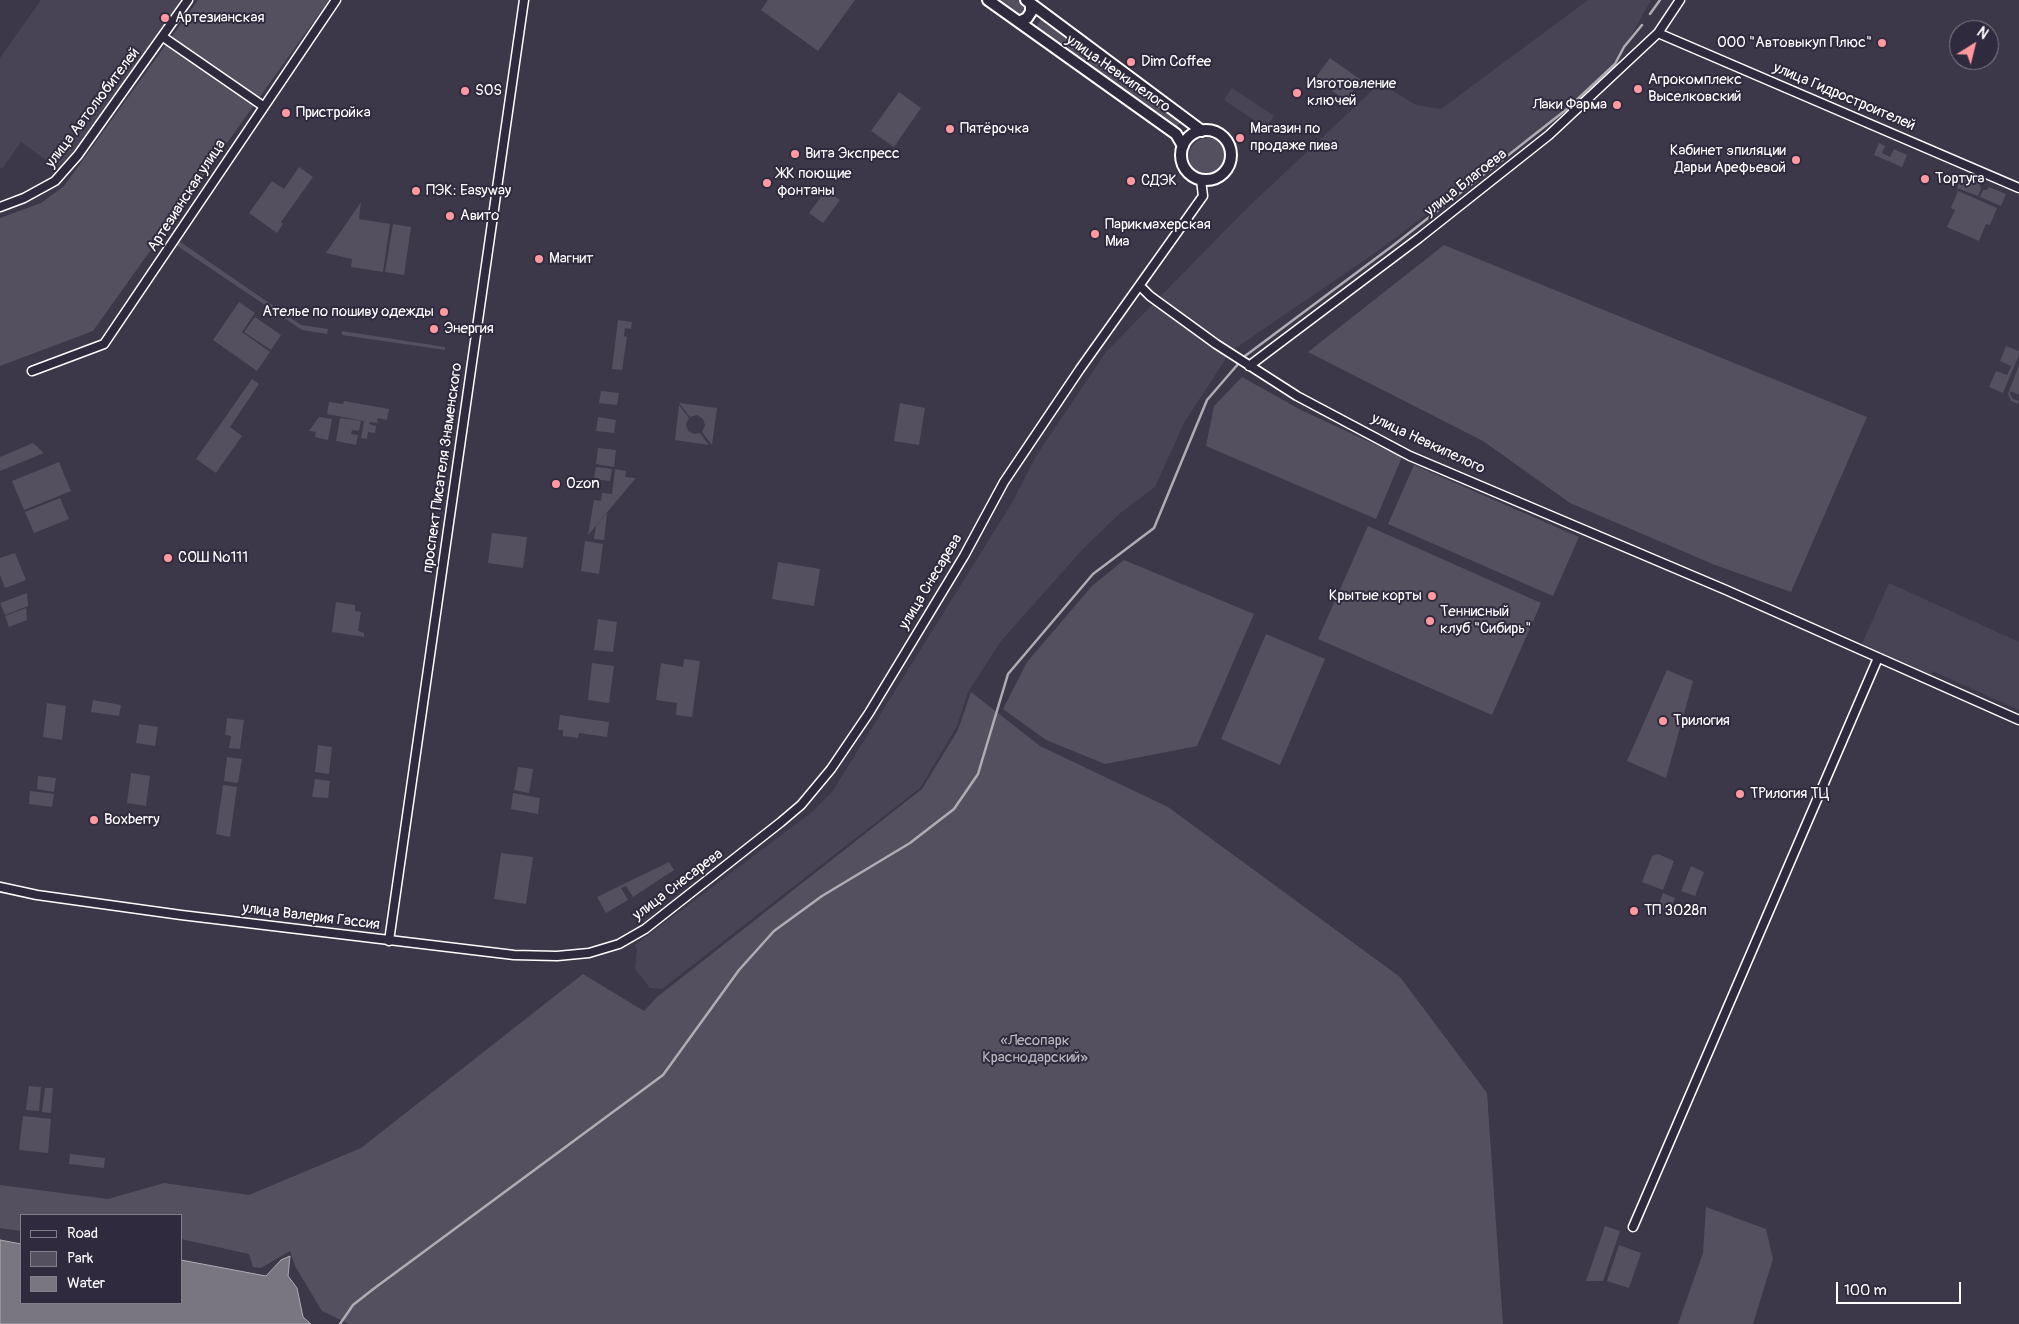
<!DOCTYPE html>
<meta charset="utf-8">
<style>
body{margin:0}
#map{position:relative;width:2019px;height:1324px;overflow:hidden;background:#3c3749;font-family:Pangolin,sans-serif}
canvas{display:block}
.legend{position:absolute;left:20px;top:1214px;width:162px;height:90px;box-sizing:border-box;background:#2f2a3d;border:1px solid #827f8b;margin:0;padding:6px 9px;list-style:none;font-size:15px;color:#fff}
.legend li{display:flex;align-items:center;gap:10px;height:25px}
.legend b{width:25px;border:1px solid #827f8b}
.north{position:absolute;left:1949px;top:20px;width:50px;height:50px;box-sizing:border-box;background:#2f2a3d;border:1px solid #827f8b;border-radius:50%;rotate:36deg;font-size:14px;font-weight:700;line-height:20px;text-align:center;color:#fff}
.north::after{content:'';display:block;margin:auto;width:18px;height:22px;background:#ff9aa2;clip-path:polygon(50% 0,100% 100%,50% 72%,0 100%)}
.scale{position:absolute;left:1836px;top:1282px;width:125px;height:22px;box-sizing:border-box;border:2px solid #fff;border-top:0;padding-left:6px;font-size:15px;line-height:18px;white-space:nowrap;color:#fff;-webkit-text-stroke:4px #2f2a3d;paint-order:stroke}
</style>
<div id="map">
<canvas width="2019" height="1324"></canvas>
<ul class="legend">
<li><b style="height:6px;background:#2f2a3d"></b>Road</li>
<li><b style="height:14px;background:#555060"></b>Park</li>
<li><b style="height:14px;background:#797682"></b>Water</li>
</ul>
<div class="north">N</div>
<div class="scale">100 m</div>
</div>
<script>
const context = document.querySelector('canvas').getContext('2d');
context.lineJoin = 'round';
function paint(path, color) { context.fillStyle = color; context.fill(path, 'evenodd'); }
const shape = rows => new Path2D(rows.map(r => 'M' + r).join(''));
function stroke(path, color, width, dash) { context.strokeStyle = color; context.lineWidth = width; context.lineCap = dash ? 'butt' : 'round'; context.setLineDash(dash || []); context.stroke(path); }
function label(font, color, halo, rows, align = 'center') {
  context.font = font + ' Pangolin,sans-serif'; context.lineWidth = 4; context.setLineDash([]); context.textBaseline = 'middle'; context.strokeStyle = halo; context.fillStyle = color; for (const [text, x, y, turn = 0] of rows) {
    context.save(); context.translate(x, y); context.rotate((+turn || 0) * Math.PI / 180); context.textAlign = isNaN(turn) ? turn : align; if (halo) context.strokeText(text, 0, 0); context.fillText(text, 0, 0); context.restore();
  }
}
const built = shape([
 [41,0,182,0,68,162,60,170,21,142,2,169,0,167,0,58],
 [1588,0,1651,0,1615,64,1567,109,1375,253,1230,352,1184,423,1155,487,1119,514,1082,550,1001,641,968,692,957,726,920,788,662,989,650,988,635,969,637,950,635,945,812,812,832,792,1013,501,1036,456,1106,352,1242,213,1380,83,1416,105,1441,109],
 [1232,88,1274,116,1266,128,1224,100],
 [1889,583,2019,642,2019,710,1933,671,1931,675,1862,644]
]);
const green = shape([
 [198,0,329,0,93,331,0,366,0,218,41,203,64,186],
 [768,0,855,0,818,51,761,10],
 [998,0,1018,0,1028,10,1021,17],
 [1042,18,1182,120,1176,129,1036,27],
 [1330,58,1361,80,1346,101,1315,78],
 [899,92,921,108,894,147,871,131],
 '1189 156a18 18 0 1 1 36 0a18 18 0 1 1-36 0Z',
 [1879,143,1885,146,1882,153,1890,157,1894,149,1907,155,1902,167,1874,155],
 [299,167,313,177,281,222,283,224,277,233,249,213,272,181,284,189],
 [1962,175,1979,182,1981,189,1978,196,1957,188],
 [1989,187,2006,194,2001,206,1980,197,1983,190,1987,190],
 [826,190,840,200,823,223,809,213],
 [1958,191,1997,208,1990,225,1986,224,1979,241,1947,227,1955,210,1951,208],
 [361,202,359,219,390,224,383,272,351,267,352,259,326,253],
 [393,224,411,227,404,275,385,272],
 [179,241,301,325,328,329,327,334,302,330,176,245],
 [1444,245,1867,417,1791,592,1715,565,1570,503,1483,441,1308,352],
 [239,302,255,313,242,332,270,352,257,371,213,340],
 [255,317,281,335,271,350,244,332],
 [618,320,632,322,631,329,625,328,624,336,627,337,622,370,612,369],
 [342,331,445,347,445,350,342,335],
 [2006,346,2019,351,2019,355,2003,393,1989,387,1996,371,2007,375,2011,366,2000,361],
 [2019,365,2019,395,2011,391,2010,394,2013,399,2019,401,2018,404,2011,401,2008,394],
 [1242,377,1301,410,1402,457,1376,519,1206,446,1214,406],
 [252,379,259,384,230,427,242,436,216,473,196,459],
 [601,391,619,393,617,405,599,403],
 [344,401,389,409,387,420,378,418,377,423,370,422,369,424,376,426,375,433,368,432,367,439,361,438,364,421,327,414,329,402,343,404],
 [679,403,717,408,712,445,702,432,705,425,703,419,697,415,690,417],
 [900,403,925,408,919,445,894,441],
 [679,405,689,418,686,424,688,431,694,434,700,433,709,445,675,440],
 [319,417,332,419,328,440,315,437,316,432,309,431],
 [598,417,616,420,614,433,596,431],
 [340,418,361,421,359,431,352,430,351,434,358,435,356,445,336,441],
 [33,443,44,453,0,471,0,457],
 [598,448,616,450,614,467,596,464],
 [59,462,71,491,24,510,12,481],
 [1414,465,1579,537,1553,596,1388,524],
 [596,467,612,469,610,481,594,479],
 [615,469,626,471,625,477,636,478,588,535,594,500,601,501,602,493,612,494],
 [60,498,69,519,34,533,25,512],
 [607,513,604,540,594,539,596,526],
 [1368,526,1541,603,1492,715,1318,639],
 [492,533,527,537,523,568,488,563],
 [585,541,603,544,599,574,581,571],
 [15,553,26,580,5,588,0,575,0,558],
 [1124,560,1254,614,1197,746,1105,764,1046,740,1003,709,1027,662,1092,586],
 [778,562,820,569,814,606,772,599],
 [27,593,28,606,5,615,0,603],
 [336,602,355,605,355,611,361,612,358,631,364,633,364,637,332,632],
 [26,608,27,620,9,627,5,616],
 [598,619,617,622,613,652,594,650],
 [1266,634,1325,659,1280,765,1221,739],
 [684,659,700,661,692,717,676,715,677,703,656,700,661,663,683,667],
 [592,663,614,666,609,703,588,700],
 [1667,670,1693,681,1666,778,1627,761],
 [971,692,1040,746,1168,807,1400,977,1487,1093,1503,1324,349,1324,322,1311,295,1266,290,1251,261,1268,253,1267,249,1254,181,1239,181,1215,21,1215,21,1231,0,1228,0,1185,108,1199,164,1183,249,1195,361,1148,583,974,644,1011,657,997,922,789,958,730],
 [93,700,121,705,119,716,91,712],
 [47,703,66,706,62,740,43,737],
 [560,715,609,722,607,737,579,733,578,738,563,736,563,730,558,730],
 [227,718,244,720,240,749,229,748,231,736,225,735],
 [139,724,158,727,155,746,136,743],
 [318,745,332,747,329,774,315,772],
 [227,757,242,759,238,783,224,781],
 [518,767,533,769,529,793,514,790],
 [131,773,150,776,146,806,127,803],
 [38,776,56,778,54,792,37,789],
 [315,779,330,781,328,798,312,797],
 [223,785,237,787,230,837,216,834],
 [30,791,54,794,52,807,29,804],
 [513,793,540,798,538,814,511,809],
 [501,853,533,857,526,904,494,899],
 [1658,854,1674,861,1663,890,1642,882,1652,856],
 [669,862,674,870,633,897,626,886,621,888,628,900,606,913,597,897],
 [1691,866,1704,872,1695,896,1681,891],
 [1663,893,1675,898,1669,912,1658,907],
 [29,1086,41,1087,39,1111,26,1110],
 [45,1088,53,1088,51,1113,42,1112],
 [23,1116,51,1119,48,1153,19,1150],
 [70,1154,105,1158,104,1168,69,1164],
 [1706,1207,1766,1229,1773,1259,1753,1324,1678,1324,1703,1253],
 [1605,1226,1620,1231,1603,1281,1586,1281],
 [1619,1245,1641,1253,1629,1288,1607,1281]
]);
const water = shape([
 [0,1240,21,1244,21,1303,181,1303,181,1260,266,1276,281,1260,290,1256,288,1276,297,1288,303,1317,311,1324,0,1324,0,1240]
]);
const stream = shape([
 [1650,14,1660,0],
 [340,1324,353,1305,372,1290,663,1075,739,970,774,931,822,896,910,843,954,809,978,774,1008,674,1093,574,1154,528,1207,400,1245,356,1395,244,1567,109,1615,64,1624,47,1642,25]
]);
const minor = shape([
 [1658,33,2019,188],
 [163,37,263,106],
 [0,207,24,198,55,181,78,155,188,0],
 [1140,286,1150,296,1216,344,1297,396,1410,456,1726,590,2019,720],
 [1249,366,1419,238,1549,135,1658,33,1680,0],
 [32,371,104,344,336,0],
 [0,887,37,895,181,915,514,955,557,956,589,953,619,944,645,929,781,822,801,805,831,769,869,713,964,556,1004,482,1080,369,1203,196,1201,180],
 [389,941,524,0],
 [1633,1227,1878,658]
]);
const tertiary = shape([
 [988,0,1176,134,1183,146],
 [1026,0,1202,131],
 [1019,22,1027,18,1031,12,1031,4],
 '1181 155a25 25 0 1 1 50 0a25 25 0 1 1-50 0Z'
]);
const markers = [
 [165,18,5,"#ff9aa2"],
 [1882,43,5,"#ff9aa2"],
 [1131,62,5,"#ff9aa2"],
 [1638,89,5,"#ff9aa2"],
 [465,91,5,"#ff9aa2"],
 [1297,93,5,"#ff9aa2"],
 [1617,105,5,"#ff9aa2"],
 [286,113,5,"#ff9aa2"],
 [950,129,5,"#ff9aa2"],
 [1240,138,5,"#ff9aa2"],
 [795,154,5,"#ff9aa2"],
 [1796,160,5,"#ff9aa2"],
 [1925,179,5,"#ff9aa2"],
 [1131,181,5,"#ff9aa2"],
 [767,183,5,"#ff9aa2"],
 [416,191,5,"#ff9aa2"],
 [450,216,5,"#ff9aa2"],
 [1095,234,5,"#ff9aa2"],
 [539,259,5,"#ff9aa2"],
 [444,312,5,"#ff9aa2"],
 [434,329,5,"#ff9aa2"],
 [556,484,5,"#ff9aa2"],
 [168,558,5,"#ff9aa2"],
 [1432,596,5,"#ff9aa2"],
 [1430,621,5,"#ff9aa2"],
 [1663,721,5,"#ff9aa2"],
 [1740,794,5,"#ff9aa2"],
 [94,820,5,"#ff9aa2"],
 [1634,911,5,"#ff9aa2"]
];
const poiNames = [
 ["Артезианская",175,18],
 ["ООО \"Автовыкуп Плюс\"",1872,43,"right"],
 ["Dim Coffee",1141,62],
 ["Агрокомплекс",1648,80],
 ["Выселковский",1648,97],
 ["Изготовление",1307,84],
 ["ключей",1307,101],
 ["SOS",475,91],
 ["Лаки Фарма",1607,105,"right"],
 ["Пристройка",296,113],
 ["Пятёрочка",960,129],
 ["Магазин по",1250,129],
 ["продаже пива",1250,146],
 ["Кабинет эпиляции",1786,151,"right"],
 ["Дарьи Арефьевой",1786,168,"right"],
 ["Вита Экспресс",805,154],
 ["ЖК поющие",777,174],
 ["фонтаны",777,191],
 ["Тортуга",1935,179],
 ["СДЭК",1141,181],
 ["ПЭК: Easyway",426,191],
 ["Авито",460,216],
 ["Парикмахерская",1105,225],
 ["Миа",1105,242],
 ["Магнит",549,259],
 ["Ателье по пошиву одежды",434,312,"right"],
 ["Энергия",444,329],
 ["Ozon",566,484],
 ["СОШ №111",178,558],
 ["Крытые корты",1422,596,"right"],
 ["Теннисный",1440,612],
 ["клуб \"Сибирь\"",1440,629],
 ["Трилогия",1673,721],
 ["ТРилогия ТЦ",1750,794],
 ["Boxberry",104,820],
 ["ТП 3028п",1644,911]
];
const streetNames = [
 ["улица Невкипелого",1118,74,35],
 ["улица Гидростроителей",1844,97,23],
 ["улица Автолюбителей",93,108,-53],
 ["улица Благоева",1466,183,-38],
 ["Артезианская улица",187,196,-57],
 ["улица Невкипелого",1428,444,25],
 ["проспект Писателя Знаменского",443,468,-82],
 ["улица Снесарева",931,582,-59],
 ["улица Снесарева",678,885,-37],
 ["улица Валерия Гассия",311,917,7]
];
const parkNames = [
 ["«Лесопарк",1035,1041],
 ["Краснодарский»",1035,1058]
];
paint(built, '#494455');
paint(green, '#555060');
paint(water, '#797682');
stroke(water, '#afadb4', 1);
stroke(stream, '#afadb4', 2.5);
stroke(minor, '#fff', 11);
stroke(tertiary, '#fff', 14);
stroke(minor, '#2f2a3d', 8);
stroke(tertiary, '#2f2a3d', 10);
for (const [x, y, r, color] of markers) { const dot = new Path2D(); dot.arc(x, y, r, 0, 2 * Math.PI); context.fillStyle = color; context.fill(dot); stroke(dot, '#2f2a3d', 2); }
label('15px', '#fff', '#2f2a3d', poiNames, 'left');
label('15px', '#fff', '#2f2a3d', streetNames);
label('15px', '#bbb9bf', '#2f2a3d', parkNames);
</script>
